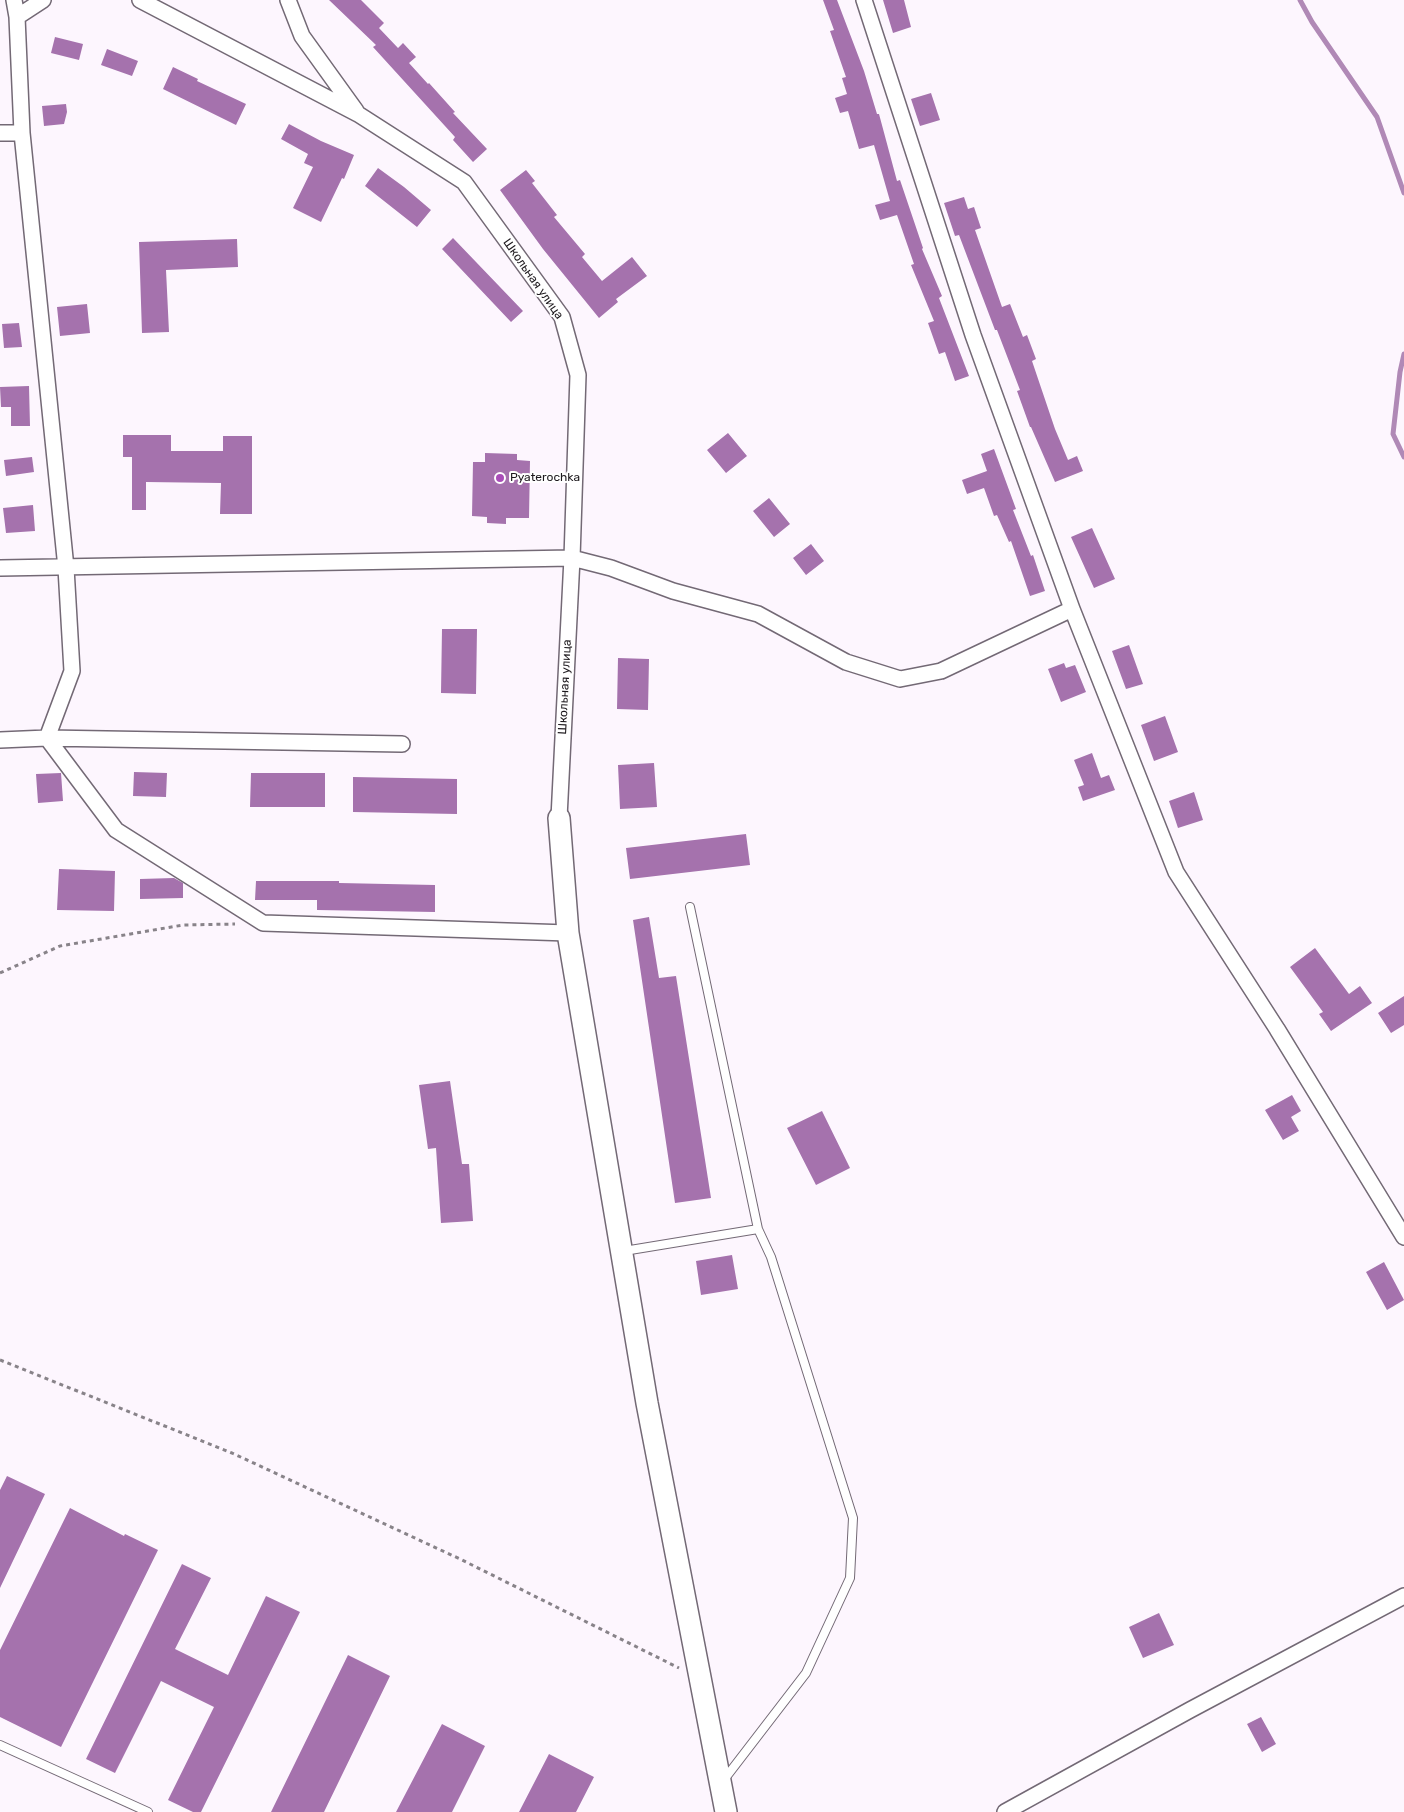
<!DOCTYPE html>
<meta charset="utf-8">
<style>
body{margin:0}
canvas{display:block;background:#fdf6fe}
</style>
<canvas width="1404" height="1812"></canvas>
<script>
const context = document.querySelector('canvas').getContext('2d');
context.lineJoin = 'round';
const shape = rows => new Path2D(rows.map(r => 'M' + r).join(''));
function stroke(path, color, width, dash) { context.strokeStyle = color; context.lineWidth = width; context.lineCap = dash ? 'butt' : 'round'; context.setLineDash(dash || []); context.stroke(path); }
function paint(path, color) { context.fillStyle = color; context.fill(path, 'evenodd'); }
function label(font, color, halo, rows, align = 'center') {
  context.font = font + ' Rubik,sans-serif'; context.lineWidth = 4; context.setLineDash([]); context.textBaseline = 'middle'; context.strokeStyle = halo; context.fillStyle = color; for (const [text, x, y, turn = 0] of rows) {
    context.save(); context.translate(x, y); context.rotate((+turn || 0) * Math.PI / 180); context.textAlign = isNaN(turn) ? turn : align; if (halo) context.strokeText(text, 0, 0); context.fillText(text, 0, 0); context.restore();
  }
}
const stream = shape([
 [1300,0,1312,22,1377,117,1404,193],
 [1404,354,1400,372,1393,434,1404,457]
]);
const building = shape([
 [329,0,361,0,384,23,379,28,398,48,403,43,416,57,409,63,428,84,429,83,455,112,453,113,487,149,473,162,453,140,455,137,373,47,376,45],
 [823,0,837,0,864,71,877,114,879,114,897,181,900,180,923,248,922,249,942,296,939,298,969,376,955,381,945,352,939,354,928,323,934,321,911,265,914,264,897,215,880,220,875,205,890,201,874,145,859,149,848,111,840,113,835,98,847,94,842,78,846,77,830,31,834,30],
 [883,0,904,0,911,27,893,33],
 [55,37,83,44,79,60,51,53],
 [107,49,138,61,132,76,101,65],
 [173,67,198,79,197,81,246,104,236,125,163,89],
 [931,93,940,120,920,126,911,99],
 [66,104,67,112,64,124,44,126,42,106],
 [289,124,321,141,354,155,344,179,342,178,321,222,293,208,313,167,304,163,308,154,281,139],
 [378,168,404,187,431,210,417,227,365,186],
 [526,170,535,181,532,183,557,215,554,217,585,254,582,257,602,281,632,257,647,276,616,299,618,302,599,318,543,249,500,190],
 [964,197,968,209,974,207,981,228,975,230,1002,307,1010,304,1023,337,1027,335,1036,359,1032,361,1055,429,1068,460,1077,456,1083,471,1055,482,1031,427,1030,427,1017,391,1020,390,997,330,995,330,959,235,955,236,944,203],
 [453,238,523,311,511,322,442,249],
 [237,239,238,267,166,270,169,332,142,333,139,242],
 [87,304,90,333,60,336,57,307],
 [19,323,22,347,4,348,2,324],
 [29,386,30,426,11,426,11,407,1,407,0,387],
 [728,433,747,456,726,473,707,450],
 [123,435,171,435,171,451,223,451,223,436,252,436,252,514,220,514,221,483,146,482,146,510,132,510,132,457,123,457],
 [994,449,1016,509,1013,510,1031,556,1033,555,1045,591,1030,596,1011,541,1009,542,997,515,994,516,984,488,967,494,962,480,987,471,981,454],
 [485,453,517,454,517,460,530,461,529,518,506,518,506,524,487,523,487,517,472,516,473,462,485,462],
 [32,457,34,472,6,476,4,460],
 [769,498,790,524,774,537,753,511],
 [33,505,35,531,6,533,3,508],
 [1092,528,1115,579,1094,588,1071,537],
 [811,544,824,561,806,575,793,558],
 [442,629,477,629,476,694,441,693],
 [1129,645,1143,684,1126,689,1112,651],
 [618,658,649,659,648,710,617,709],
 [1064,663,1066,668,1075,665,1086,692,1061,702,1048,669],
 [1165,716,1178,752,1154,761,1141,725],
 [1092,753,1101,778,1109,775,1115,790,1083,801,1078,787,1084,785,1074,760],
 [654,763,657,807,620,809,618,765],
 [134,772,167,773,166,797,133,796],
 [61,773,63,801,38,803,36,774],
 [251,773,325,773,325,807,250,807],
 [353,777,457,779,457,814,353,812],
 [1194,792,1203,820,1178,828,1169,801],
 [746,834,750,865,630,879,626,848],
 [59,869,115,871,114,911,57,910],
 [174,878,183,883,183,898,140,899,140,879],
 [256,881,339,881,339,883,435,885,435,912,317,910,317,900,255,900],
 [649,917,659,978,676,976,711,1198,675,1203,633,920],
 [1315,948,1349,994,1360,986,1372,1003,1331,1031,1319,1014,1323,1012,1290,967],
 [1404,996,1404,1025,1391,1033,1378,1013],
 [450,1081,462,1164,469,1164,473,1221,441,1223,436,1148,428,1149,419,1085],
 [1292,1095,1301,1111,1291,1117,1299,1131,1283,1140,1265,1110],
 [822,1111,850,1168,816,1185,787,1128],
 [732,1255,738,1289,701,1295,696,1261],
 [1384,1262,1404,1300,1387,1310,1366,1272],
 [7,1476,45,1494,0,1588,0,1490],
 [70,1508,124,1536,125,1534,158,1550,61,1747,0,1717,0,1650],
 [182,1564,211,1578,175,1649,228,1675,266,1596,300,1612,201,1812,193,1812,168,1800,214,1707,161,1681,115,1773,86,1759],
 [1159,1613,1174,1645,1143,1658,1129,1627],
 [348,1655,390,1676,324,1812,271,1812],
 [1261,1717,1276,1744,1262,1752,1247,1724],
 [442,1724,485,1746,452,1812,396,1812],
 [549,1754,594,1777,576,1812,519,1812]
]);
const path = shape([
 [0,973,60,946,183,925,235,924],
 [0,1360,232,1453,460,1559,679,1668]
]);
const lane = shape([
 [690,907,758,1229],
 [624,1251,758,1229,771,1257,853,1518,850,1578,806,1673,723,1781],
 [0,1745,148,1812]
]);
const street = shape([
 [14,0,17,17,22,133,66,568,72,671,47,738,116,830,263,923,568,933],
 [140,0,358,114,464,182,562,317,578,375,572,558,559,818],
 [288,0,302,36,356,111],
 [864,0,973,335,1072,609,1176,872,1277,1029,1404,1237],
 [17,17,43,0],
 [0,133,22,133],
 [0,568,572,558,611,568,673,591,758,614,846,662,900,679,941,671,1072,609],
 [0,740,47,738,402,744],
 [1005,1812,1190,1710,1404,1596]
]);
const secondary = shape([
 [559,818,568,933,647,1403,726,1812]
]);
const markers = [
 [500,478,5,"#a94db8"]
];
const streetNames = [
 ["Школьная улица",533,279,55],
 ["Школьная улица",565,687,-87]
];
const poiNames = [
 ["Pyaterochka",510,478]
];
stroke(stream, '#b089b6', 5);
paint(building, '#a572ad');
stroke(lane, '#736975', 10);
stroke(street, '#736975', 18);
stroke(secondary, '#736975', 24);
stroke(path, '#888389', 3, [4, 4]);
stroke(lane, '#fff', 8);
stroke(street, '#fff', 15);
stroke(secondary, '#fff', 21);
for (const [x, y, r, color] of markers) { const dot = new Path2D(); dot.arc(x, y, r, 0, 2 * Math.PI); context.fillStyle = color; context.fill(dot); stroke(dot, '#fff', 2); }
label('12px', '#1d191d', '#fff', streetNames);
label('12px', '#1d191d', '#fff', poiNames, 'left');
</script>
